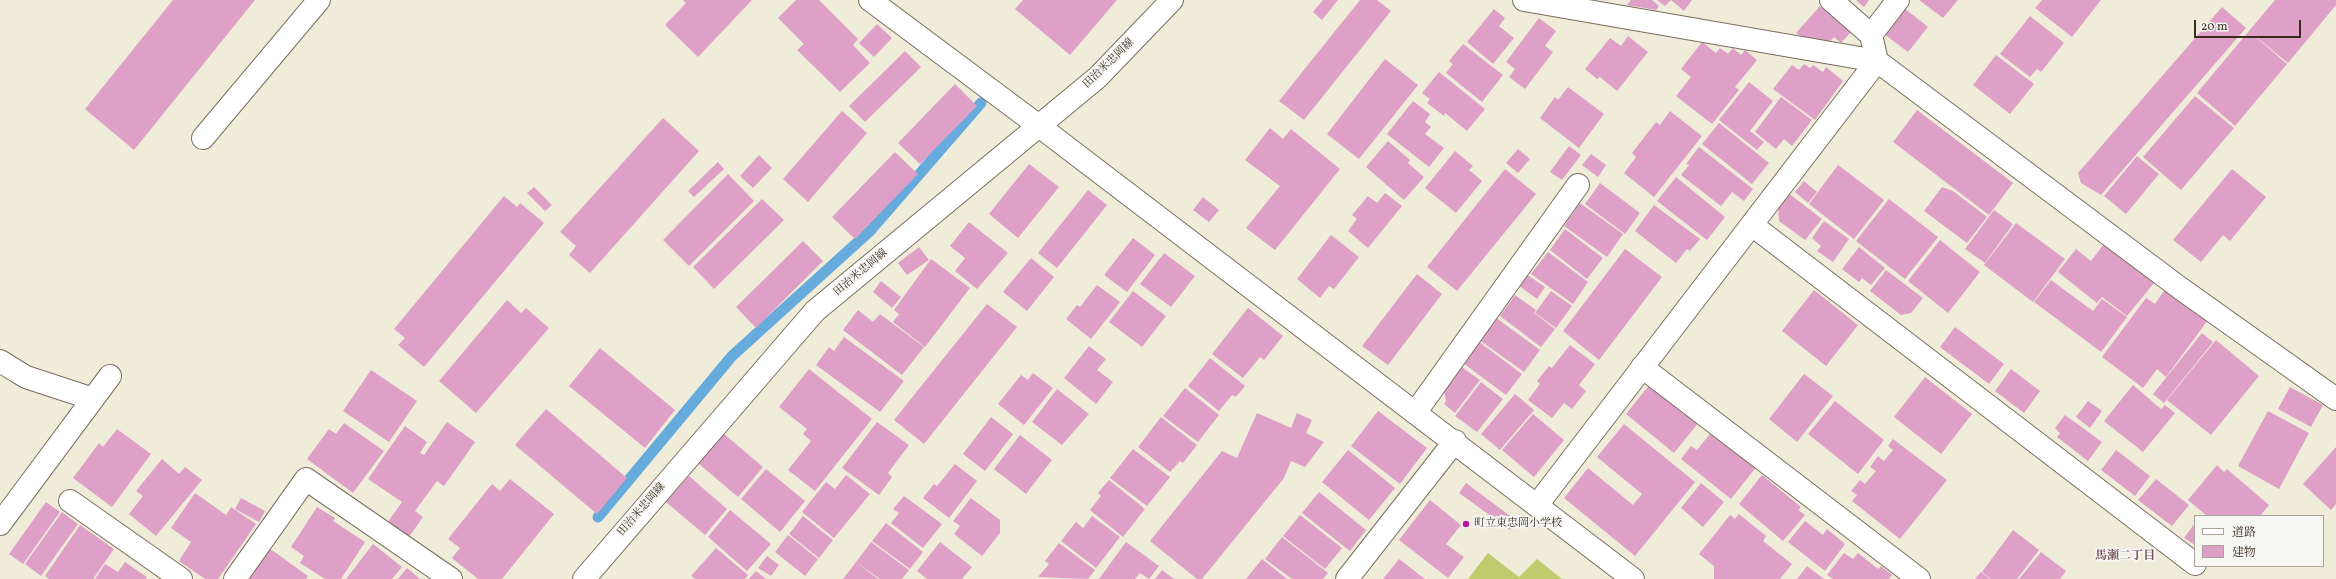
<!DOCTYPE html>
<meta charset="utf-8">
<style>
body{margin:0}
#map{position:relative;width:2336px;height:579px;overflow:hidden;background:#efecd9;font-family:Vollkorn,"Noto Serif JP",serif}
canvas{display:block}
.legend{position:absolute;left:2194px;top:515px;width:130px;height:52px;box-sizing:border-box;background:#f6f6f2;border:1px solid #aba49d;margin:0;padding:5px 7px;list-style:none;font-size:12px;color:#3b2a1e}
.legend li{display:flex;align-items:center;gap:8px;height:20px}
.legend b{width:20px;border:1px solid #aba49d}
.scale{position:absolute;left:2194px;top:20px;width:107px;height:18px;box-sizing:border-box;border:2px solid #3b2a1e;border-top:0;padding-left:5px;font-size:12px;line-height:14px;white-space:nowrap;color:#3b2a1e;-webkit-text-stroke:3px #f6f6f2;paint-order:stroke}
</style>
<div id="map">
<canvas width="2336" height="579"></canvas>
<ul class="legend">
<li><b style="height:5px;background:#fff"></b>道路</li>
<li><b style="height:11px;background:#dfa0c8"></b>建物</li>
</ul>
<div class="scale">20 m</div>
</div>
<script>
const context = document.querySelector('canvas').getContext('2d');
context.lineJoin = 'round';
function paint(path, color) { context.fillStyle = color; context.fill(path, 'evenodd'); }
const shape = rows => new Path2D(rows.map(r => 'M' + r).join(''));
function stroke(path, color, width, dash) { context.strokeStyle = color; context.lineWidth = width; context.lineCap = dash ? 'butt' : 'round'; context.setLineDash(dash || []); context.stroke(path); }
function label(font, color, halo, rows, align = 'center') {
  context.font = font + ' Vollkorn,"Noto Serif JP",serif'; context.lineWidth = 4; context.setLineDash([]); context.textBaseline = 'middle'; context.strokeStyle = halo; context.fillStyle = color; for (const [text, x, y, turn = 0] of rows) {
    context.save(); context.translate(x, y); context.rotate((+turn || 0) * Math.PI / 180); context.textAlign = isNaN(turn) ? turn : align; if (halo) context.strokeText(text, 0, 0); context.fillText(text, 0, 0); context.restore();
  }
}
const green = shape([
 [1488,553,1519,577,1537,559,1562,579,1468,579]
]);
const stream = shape([
 [598,517,732,356,870,231,981,103]
]);
const building = shape([
 [173,0,255,0,134,150,85,109],
 [683,0,752,0,698,57,665,25,686,3],
 [796,0,819,0,858,39,853,45,870,63,840,92,797,50,804,44,778,18],
 [1023,0,1117,0,1070,55,1015,9],
 [1323,0,1338,0,1322,20,1313,12],
 [1360,0,1377,0,1391,11,1304,120,1279,101],
 [1631,0,1652,0,1659,6,1656,10,1627,5],
 [1657,0,1671,0,1665,6],
 [1671,0,1692,0,1684,11],
 [1856,0,1869,0,1864,7],
 [1919,0,1958,0,1943,18],
 [2042,0,2101,0,2072,37,2035,8],
 [2275,0,2336,0,2336,5,2288,63,2249,31],
 [1820,6,1851,32,1841,43,1834,37,1828,43,1804,38,1796,33],
 [2222,7,2246,28,2101,195,2081,183,2078,173],
 [1904,8,1928,27,1908,52,1884,34],
 [1494,9,1505,18,1499,26,1514,38,1493,64,1467,42],
 [2030,16,2064,43,2041,72,2037,69,2030,77,2000,54],
 [1539,18,1556,31,1545,46,1553,52,1525,89,1509,77,1515,69,1506,62],
 [877,24,892,38,874,57,859,43],
 [2249,31,2287,64,2235,126,2197,93],
 [1628,36,1648,52,1617,91,1600,77,1597,79,1585,69,1610,38,1621,46],
 [1702,42,1716,53,1720,48,1728,54,1733,48,1741,55,1745,50,1757,60,1735,87,1739,90,1712,124,1676,96,1691,77,1681,69],
 [1463,44,1503,75,1482,102,1446,73,1453,64,1449,61],
 [905,51,921,67,865,122,849,106],
 [1996,55,2034,84,2010,114,1973,85],
 [1385,59,1418,85,1359,159,1327,134],
 [1804,64,1810,68,1813,65,1823,72,1826,67,1843,81,1815,120,1773,89,1792,65,1799,70],
 [1439,72,1485,109,1467,131,1445,113,1444,116,1427,103,1430,99,1422,93],
 [1749,82,1773,101,1750,131,1764,142,1757,150,1719,120],
 [955,84,977,106,920,164,898,143],
 [1568,87,1604,114,1579,148,1540,118,1555,97,1558,100],
 [2195,96,2234,128,2181,190,2143,157],
 [1781,97,1812,120,1792,146,1784,139,1776,149,1755,132],
 [1413,101,1430,114,1425,122,1431,127,1425,134,1444,148,1429,167,1387,134],
 [1917,110,2013,183,1989,215,1893,142],
 [842,111,867,133,808,202,783,179],
 [1670,111,1702,136,1654,197,1624,173,1636,157,1632,153,1656,122,1660,125],
 [663,118,699,151,590,273,569,255,576,246,560,232],
 [1719,123,1769,163,1752,184,1702,144],
 [1270,128,1283,139,1291,129,1340,169,1275,250,1246,228,1280,186,1245,160],
 [1388,141,1410,160,1408,163,1424,177,1404,200,1366,167],
 [1569,146,1581,155,1562,180,1550,172],
 [1699,147,1753,189,1744,201,1732,192,1721,206,1681,175,1689,165,1686,164],
 [1518,149,1530,159,1518,173,1506,163],
 [1455,151,1473,166,1469,170,1482,181,1456,213,1425,188],
 [895,152,918,174,855,239,832,217],
 [1591,154,1606,165,1598,177,1582,165],
 [759,155,772,168,753,188,740,176],
 [2137,156,2159,174,2126,214,2104,196],
 [718,162,724,169,694,197,688,191],
 [1029,164,1059,187,1018,238,989,214],
 [1838,165,1884,200,1854,239,1809,204],
 [1505,169,1536,194,1457,291,1427,267],
 [2232,169,2266,197,2230,241,2223,235,2201,262,2173,240],
 [728,174,754,201,689,266,663,240],
 [1676,177,1725,217,1707,240,1657,201],
 [1804,181,1817,192,1808,203,1795,192],
 [1600,183,1640,213,1625,234,1585,204],
 [534,187,552,205,545,211,527,193],
 [1942,187,1953,191,1987,217,1967,243,1924,211],
 [1088,190,1107,205,1057,268,1038,253],
 [1787,192,1822,219,1805,240,1779,221,1778,204],
 [1385,193,1402,206,1368,248,1348,231,1357,219,1352,215,1368,196,1377,203],
 [504,196,517,207,520,203,544,223,424,367,398,345,405,338,394,329],
 [1203,197,1219,210,1209,222,1193,210],
 [762,199,784,220,714,289,693,267],
 [1889,199,1938,237,1905,279,1856,241],
 [1580,203,1623,234,1607,257,1564,226],
 [1654,205,1700,239,1690,251,1687,249,1676,263,1635,231],
 [1994,210,2013,224,1985,263,1965,249],
 [1824,221,1849,239,1833,262,1817,251,1821,246,1812,238],
 [969,222,1008,253,977,289,955,271,965,258,950,246],
 [2016,223,2065,259,2033,302,1984,265],
 [1565,229,1603,258,1587,279,1550,250],
 [1331,235,1359,257,1334,289,1329,286,1320,298,1297,279],
 [1133,238,1155,255,1127,292,1104,275],
 [1940,240,1980,272,1948,313,1908,281],
 [803,241,823,261,756,328,736,307],
 [2104,244,2154,283,2127,316,2102,297,2097,303,2058,272,2076,249,2091,261],
 [919,247,929,260,907,275,898,263],
 [1859,247,1885,268,1871,285,1862,278,1859,282,1842,269],
 [1625,249,1662,277,1599,360,1563,331],
 [1548,252,1588,282,1573,304,1531,274],
 [1164,253,1195,276,1171,307,1140,284],
 [1031,258,1054,277,1027,311,1003,292],
 [931,259,970,288,925,347,893,322,899,314,894,310],
 [1886,270,1923,298,1911,313,1901,315,1870,291],
 [1417,274,1442,294,1388,365,1362,346],
 [1526,274,1545,287,1537,299,1518,285],
 [2051,280,2093,311,2102,299,2127,317,2101,352,2034,302],
 [881,281,901,297,892,308,873,292],
 [1097,285,1120,302,1091,339,1066,319,1077,305,1080,307],
 [2166,288,2208,320,2166,377,2157,369,2143,388,2102,357,2146,298,2155,304],
 [1814,290,1858,325,1826,366,1782,331],
 [1133,291,1166,316,1142,347,1109,322],
 [1551,291,1572,306,1556,328,1535,313],
 [1515,295,1536,310,1534,313,1555,329,1541,347,1500,316],
 [507,300,521,313,526,308,549,328,476,413,439,381],
 [987,304,1017,327,924,444,894,420],
 [1248,308,1283,336,1264,360,1260,357,1243,378,1212,354],
 [858,310,873,322,880,314,924,347,902,375,843,330],
 [1495,317,1540,350,1524,372,1478,339],
 [1955,327,2004,364,1989,384,1940,347],
 [2202,333,2213,342,2164,403,2153,394],
 [844,337,904,381,880,412,816,365,829,347,834,351],
 [2216,340,2259,376,2211,435,2167,400],
 [1478,341,1522,374,1506,395,1463,363],
 [1570,345,1595,364,1579,385,1586,391,1572,409,1564,403,1552,418,1528,400,1540,384,1537,381,1549,366,1552,368],
 [1089,346,1106,359,1097,370,1113,382,1096,404,1064,378],
 [600,348,675,410,645,448,569,386],
 [1210,358,1245,386,1236,397,1232,395,1219,411,1188,386],
 [1459,365,1480,380,1455,413,1444,404,1446,401,1443,385],
 [809,369,872,419,815,491,788,470,811,441,803,434,807,429,779,407],
 [2011,369,2040,391,2024,413,1995,391],
 [371,370,417,401,389,442,343,411],
 [1033,373,1053,388,1024,425,998,404,1021,375,1028,380],
 [1804,374,1833,396,1797,442,1769,419],
 [1925,377,1972,414,1941,454,1894,417],
 [1481,382,1503,399,1477,432,1455,416],
 [1651,383,1699,422,1674,453,1626,414],
 [2133,385,2161,409,2165,405,2175,413,2143,452,2104,421],
 [2290,387,2323,405,2311,427,2278,409],
 [1185,388,1219,415,1198,442,1163,416],
 [1057,389,1089,414,1062,445,1032,422],
 [1515,394,1534,410,1500,450,1481,434],
 [1835,401,1884,440,1858,474,1808,434],
 [2088,401,2102,411,2090,428,2076,417],
 [546,409,627,478,597,514,515,445],
 [1378,411,1427,448,1400,484,1351,446],
 [2268,411,2309,433,2279,489,2238,466],
 [1257,413,1291,428,1297,413,1312,420,1306,433,1324,442,1305,467,1291,461,1284,478,1202,579,1197,579,1150,541,1222,451,1237,458],
 [1533,414,1564,440,1534,477,1502,450],
 [2065,415,2102,442,2088,461,2057,437,2060,433,2055,428],
 [991,417,1013,434,985,471,963,454],
 [1161,417,1197,445,1183,463,1180,461,1170,472,1138,447],
 [447,422,475,442,444,486,437,481,415,511,423,517,406,541,385,526,402,502,368,479,405,426,427,442,420,453,424,455],
 [877,422,909,445,888,473,892,477,879,495,842,468],
 [344,423,384,451,353,493,307,459,329,429,336,434],
 [1624,424,1695,482,1635,556,1564,498,1588,468,1633,505,1642,494,1597,457],
 [117,429,151,454,112,507,73,478,99,443,103,447],
 [1713,430,1757,466,1731,499,1681,459,1691,446,1697,450],
 [723,433,763,467,738,497,698,463],
 [1020,435,1052,460,1026,494,994,469],
 [1893,439,1947,480,1900,539,1852,501,1857,495,1851,491,1860,480,1865,484,1876,471,1870,467,1878,456,1884,461,1893,450,1888,446],
 [2336,447,2336,504,2331,510,2303,484],
 [1133,449,1170,477,1147,506,1110,478],
 [1348,450,1395,488,1369,520,1322,482],
 [2116,450,2150,476,2135,496,2101,470],
 [162,459,179,474,185,467,202,480,156,536,129,514,143,496,136,491],
 [955,464,977,481,949,518,923,498,934,484,937,486],
 [2217,465,2224,472,2227,469,2269,505,2260,516,2207,516,2188,500],
 [766,469,805,501,780,532,741,499],
 [846,475,870,494,834,538,802,512,826,482,835,489],
 [1762,475,1801,507,1798,510,1805,515,1783,541,1739,504],
 [689,476,727,509,705,535,666,502],
 [510,479,554,514,502,579,478,579,452,558,460,548,448,539,492,484,500,491],
 [2156,479,2189,505,2172,526,2138,500],
 [1109,480,1145,509,1123,537,1090,510,1101,496,1098,493],
 [1466,483,1517,521,1510,530,1459,493],
 [1701,483,1724,502,1703,527,1681,508],
 [1319,492,1366,530,1350,551,1302,513],
 [195,493,226,515,231,507,256,524,218,579,205,579,179,561,191,542,171,528],
 [904,496,942,524,923,548,891,523,899,513,893,509],
 [241,498,265,511,259,522,235,509],
 [971,498,1000,520,1000,533,982,556,954,534,960,526,953,521],
 [1430,500,1461,525,1446,544,1464,557,1448,578,1399,540],
 [46,502,60,512,23,564,9,554],
 [317,507,335,518,333,521,365,542,341,579,325,579,300,563,304,556,291,547],
 [730,510,771,544,747,571,708,537],
 [62,512,78,524,41,576,25,564],
 [1739,514,1766,536,1763,541,1792,564,1780,579,1714,579,1714,566,1699,554,1730,515,1735,519],
 [1300,515,1342,548,1325,569,1283,536],
 [803,516,833,540,819,558,789,534],
 [1092,516,1120,537,1096,568,1061,541,1076,522,1083,528],
 [1805,521,1823,535,1827,529,1845,544,1825,571,1788,542],
 [886,523,923,552,910,569,872,541],
 [2195,523,2195,545,2184,538],
 [80,525,114,549,93,579,49,579,45,576],
 [2013,530,2039,550,2017,579,1991,579,1982,572],
 [788,535,818,559,805,576,775,552],
 [1282,537,1328,573,1323,579,1292,579,1265,559],
 [871,542,909,570,902,579,880,579,856,562],
 [940,542,972,567,962,579,927,579,917,571],
 [1126,542,1159,566,1149,579,1140,573,1135,579,1099,579],
 [1059,543,1095,570,1088,579,1038,577,1049,564,1045,561],
 [373,544,402,567,392,579,346,579],
 [269,548,308,576,306,579,247,579],
 [716,548,748,575,745,579,695,579,691,576],
 [2041,552,2066,571,2060,579,2019,579],
 [1844,553,1853,559,1858,553,1878,569,1881,566,1892,575,1889,579,1833,579,1827,575],
 [767,556,779,565,771,576,758,568],
 [1262,559,1287,579,1246,579],
 [1399,559,1425,579,1383,579],
 [125,562,147,577,146,579,95,579,105,564,118,572],
 [856,562,878,579,843,579],
 [1807,566,1824,579,1797,579],
 [407,568,420,579,398,579],
 [1162,570,1174,579,1155,579],
 [756,571,766,579,749,579],
 [1981,572,1990,579,1975,579]
]);
const minor = shape([
 [870,0,1039,126,1633,579],
 [1524,0,1877,61,2180,288,2336,399],
 [1831,0,1871,35,1877,61],
 [1871,35,1898,0],
 [203,138,319,0],
 [1752,225,2195,564],
 [0,361,26,377,93,399],
 [1642,367,1919,579],
 [1415,413,1578,185],
 [70,501,181,579],
 [1537,505,1877,61],
 [0,524,110,376],
 [235,579,306,479,451,579],
 [1347,579,1455,441]
]);
const major = shape([
 [584,579,815,311,1098,77,1172,0]
]);
const markers = [
 [1466,524,4,"#b5179e"]
];
const streetNames = [
 ["田治米忠岡線",1109,64,-44],
 ["田治米忠岡線",861,273,-40],
 ["田治米忠岡線",642,510,-49]
];
const poiNames = [
 ["町立東忠岡小学校",1474,524]
];
const neighbourhoodNames = [
 ["馬瀬二丁目",2125,557]
];
paint(green, '#bfcc6e');
stroke(stream, '#66abdc', 11);
paint(building, '#dfa0c8');
stroke(minor, '#7a6e5f', 24);
stroke(major, '#7a6e5f', 24);
stroke(minor, '#fff', 22);
stroke(major, '#fff', 22);
for (const [x, y, r, color] of markers) { const dot = new Path2D(); dot.arc(x, y, r, 0, 2 * Math.PI); context.fillStyle = color; context.fill(dot); stroke(dot, '#f6f6f2', 1.5); }
label('11px', '#3b2a1e', '#f6f6f2', streetNames);
label('11px', '#3b2a1e', '#f6f6f2', poiNames, 'left');
label('bold 12px', '#74535a', '#f6f6f2', neighbourhoodNames);
</script>
